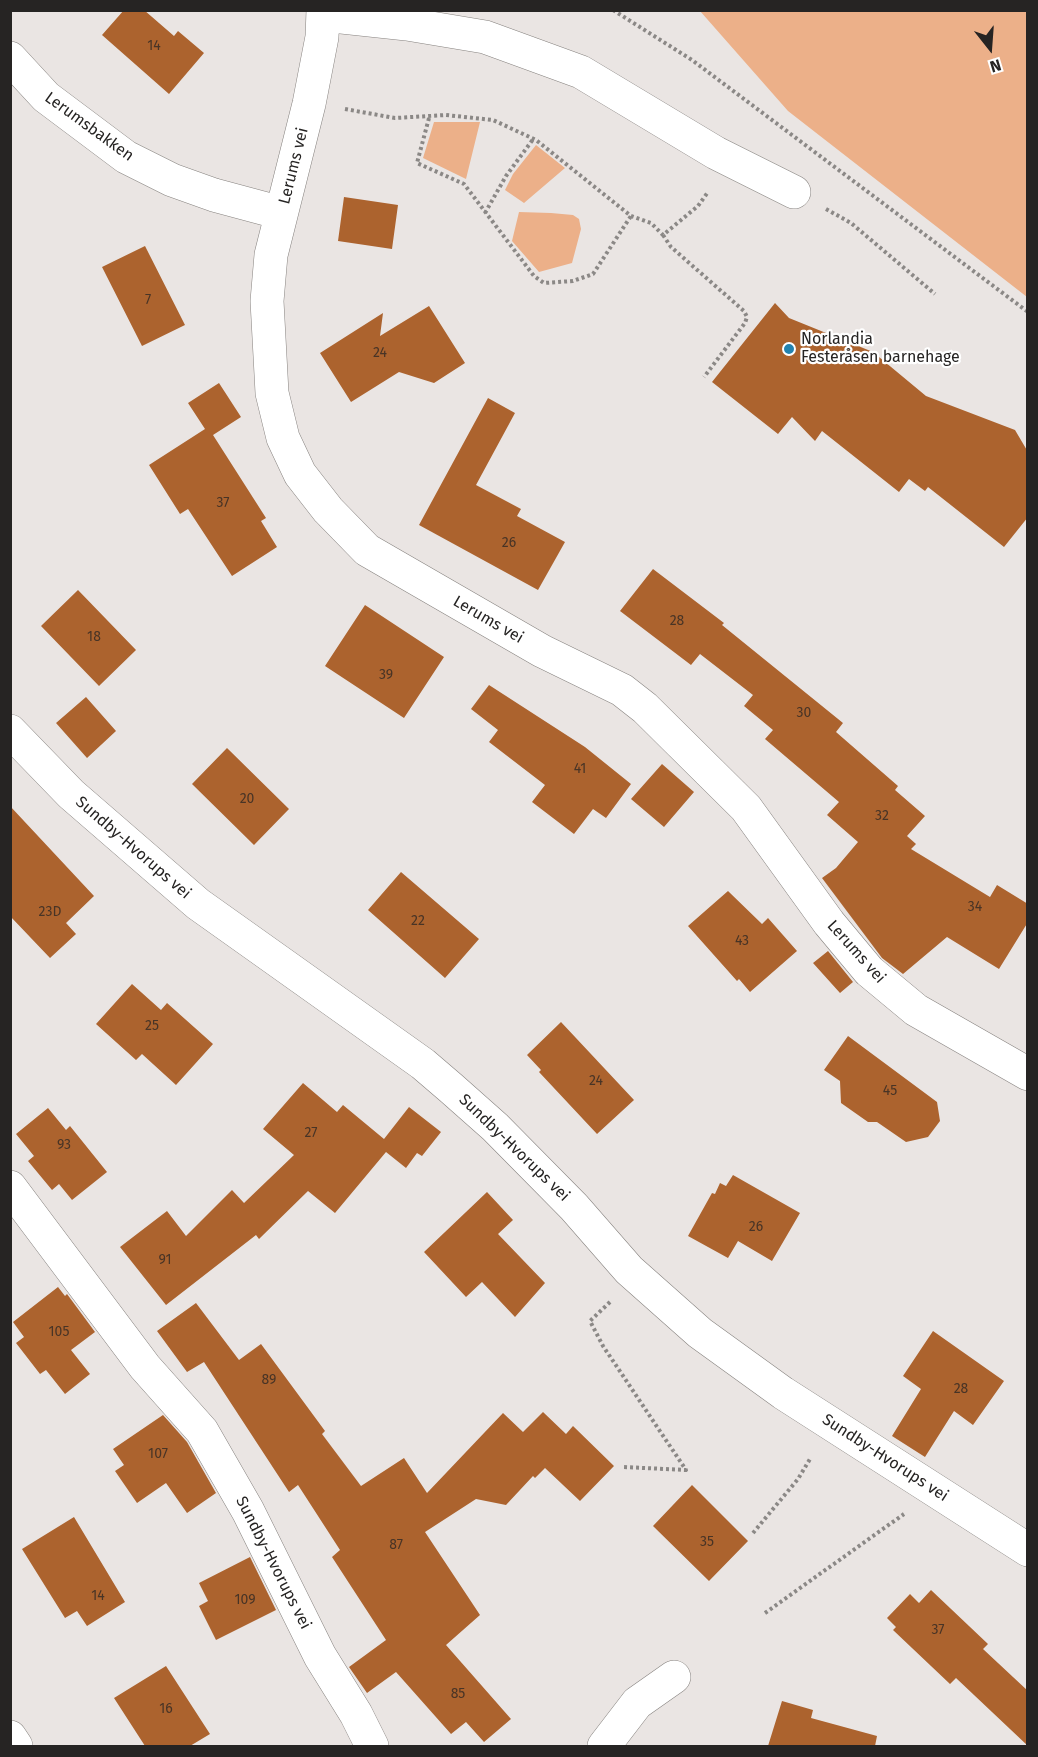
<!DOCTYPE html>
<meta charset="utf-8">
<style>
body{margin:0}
#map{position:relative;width:1038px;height:1757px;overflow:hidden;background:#eae5e3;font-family:"Fira Sans",sans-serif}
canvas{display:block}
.frame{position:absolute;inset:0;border:12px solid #262423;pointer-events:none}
.north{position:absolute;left:960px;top:18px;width:60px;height:60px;-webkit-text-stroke:4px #fff;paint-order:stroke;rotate:163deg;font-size:16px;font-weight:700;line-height:24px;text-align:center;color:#262423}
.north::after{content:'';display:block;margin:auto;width:21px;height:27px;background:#262423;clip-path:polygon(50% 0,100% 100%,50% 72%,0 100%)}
</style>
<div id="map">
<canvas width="1038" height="1757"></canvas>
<div class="frame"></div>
<div class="north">N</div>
</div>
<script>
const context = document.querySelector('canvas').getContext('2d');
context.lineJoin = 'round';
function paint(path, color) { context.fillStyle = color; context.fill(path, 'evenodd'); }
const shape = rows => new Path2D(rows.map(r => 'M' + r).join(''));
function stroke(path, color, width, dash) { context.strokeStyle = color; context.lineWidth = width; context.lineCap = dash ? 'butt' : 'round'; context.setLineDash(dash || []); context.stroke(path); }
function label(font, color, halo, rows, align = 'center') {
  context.font = font + ' "Fira Sans",sans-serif'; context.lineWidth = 4.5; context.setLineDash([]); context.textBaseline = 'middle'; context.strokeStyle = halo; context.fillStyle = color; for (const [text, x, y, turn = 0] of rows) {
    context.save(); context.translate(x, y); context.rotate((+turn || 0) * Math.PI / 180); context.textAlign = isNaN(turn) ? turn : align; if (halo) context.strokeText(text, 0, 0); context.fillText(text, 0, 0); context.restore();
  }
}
const green = shape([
 [700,11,1027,11,1027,297,788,111],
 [434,122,480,122,466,179,423,158],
 [536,145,565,168,524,203,505,190,513,174],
 [519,212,551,213,573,215,579,219,581,229,572,263,539,272,512,241]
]);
const building = shape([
 [124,10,144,10,174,36,178,31,204,53,169,94,102,35],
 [344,197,398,205,392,249,338,241],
 [145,246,185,325,142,346,102,267],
 [775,303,789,318,873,352,926,396,1015,430,1028,452,1028,517,1004,547,928,487,925,491,909,479,899,492,822,431,815,441,792,417,778,434,712,382],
 [429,306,465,363,434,383,399,372,351,402,320,353,383,313,380,336],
 [219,383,241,417,213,435,266,518,261,521,277,547,232,576,188,509,180,514,149,465,205,429,188,403],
 [488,398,515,413,476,485,521,509,517,516,565,542,538,590,419,525],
 [653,569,724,623,722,625,843,723,836,732,898,786,895,790,925,816,907,836,916,844,911,849,990,897,997,885,1028,904,1028,922,999,969,947,937,903,974,882,958,822,878,836,868,858,842,827,815,839,802,765,739,773,730,744,706,753,695,700,654,691,665,620,611],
 [78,590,136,650,99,686,41,626],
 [365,605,444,657,404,718,325,666],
 [489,685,585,747,631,784,606,818,593,809,574,834,532,802,545,785,489,742,498,730,471,709],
 [86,697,116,731,87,758,56,723],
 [227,748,289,809,254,845,192,784],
 [662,764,694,792,664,827,631,799],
 [10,806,94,896,66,923,76,934,50,958,10,916],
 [401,872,479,939,445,978,368,910],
 [728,891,762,924,768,918,797,951,750,992,739,979,737,981,688,926],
 [828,951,853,982,840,993,813,963],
 [132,984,161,1010,167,1003,213,1044,176,1085,142,1054,136,1060,96,1024],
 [561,1022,634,1100,597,1134,539,1072,541,1070,527,1055],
 [848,1036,937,1102,940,1121,928,1137,906,1142,877,1122,868,1122,841,1103,840,1081,824,1070],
 [303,1083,337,1112,343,1105,384,1139,409,1107,441,1132,422,1156,417,1153,406,1168,386,1152,335,1213,308,1191,259,1239,256,1235,166,1305,120,1247,167,1211,186,1236,232,1190,244,1203,294,1155,263,1129],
 [48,1108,66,1130,70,1126,107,1172,72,1200,59,1184,52,1190,28,1161,34,1156,16,1134],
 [733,1175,800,1213,772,1261,738,1241,728,1258,688,1236,712,1193,715,1194,720,1183,726,1186],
 [487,1192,513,1220,498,1234,545,1283,515,1317,482,1282,466,1297,424,1252],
 [58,1287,65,1296,67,1294,95,1332,71,1350,90,1374,65,1394,46,1370,40,1374,16,1343,24,1337,13,1322],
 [196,1303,239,1360,261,1344,325,1431,322,1434,361,1486,404,1458,427,1493,503,1413,523,1432,543,1412,566,1434,573,1426,614,1466,580,1501,545,1468,535,1478,533,1476,506,1505,476,1499,425,1532,480,1615,446,1645,511,1719,484,1742,466,1722,451,1734,396,1672,367,1693,349,1667,386,1640,332,1557,340,1550,298,1485,289,1492,204,1362,187,1372,157,1331],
 [933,1331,1004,1381,973,1425,954,1411,925,1457,892,1436,921,1389,903,1376],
 [163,1415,187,1442,216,1493,187,1513,166,1483,137,1503,115,1471,124,1465,113,1449],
 [692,1485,748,1541,709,1581,653,1526],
 [74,1517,125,1602,87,1626,77,1611,65,1618,22,1549],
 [250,1557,276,1610,216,1640,199,1606,208,1601,199,1583],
 [931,1590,988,1644,983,1649,1028,1691,1028,1746,956,1678,950,1684,893,1630,896,1627,887,1618,910,1594,919,1603],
 [166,1666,210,1734,190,1746,145,1746,114,1698],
 [782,1701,813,1710,811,1718,877,1736,875,1746,768,1746]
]);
const path = shape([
 [613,10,692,60,1028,312],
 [345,109,395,118,446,115,493,120,536,140,631,216,651,223,663,235,698,206,708,192],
 [429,118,417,163,464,184,534,276,544,283,573,281,593,274,631,216],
 [826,209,851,223,935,294],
 [485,213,506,176,534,138],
 [663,235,671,247,744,311,747,317,745,323,704,377],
 [610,1302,590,1321,603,1346,686,1470,623,1467],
 [753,1533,798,1479,810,1459],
 [765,1613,904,1514]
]);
const minor = shape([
 [323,10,322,37,309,104,271,255,267,301,272,393,283,438,300,474,328,510,367,550,542,651,622,690,645,708,746,808,829,923,869,971,916,1010,1028,1074],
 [323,15,407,24,485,37,581,72,716,153,794,192],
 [10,58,46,97,126,157,172,180,214,195,281,213],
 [10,731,71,794,198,904,423,1064,451,1088,495,1127,574,1207,629,1270,700,1333,783,1393,1028,1550],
 [10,1187,145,1367,202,1431,248,1511,320,1656,356,1714,372,1746],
 [10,1737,16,1746],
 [604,1746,637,1703,674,1677]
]);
const markers = [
 [789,349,6,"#2383af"]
];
const numberNames = [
 ["14",154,46],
 ["7",148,300],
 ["24",380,353],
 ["37",223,503],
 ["26",509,543],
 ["28",677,621],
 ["18",94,637],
 ["39",386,675],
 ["30",804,713],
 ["41",580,769],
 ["20",247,799],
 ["32",882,816],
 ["34",975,907],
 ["23D",50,912],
 ["22",418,921],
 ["43",742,941],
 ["25",152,1026],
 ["24",596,1081],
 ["45",890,1091],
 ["27",311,1133],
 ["93",64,1145],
 ["26",756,1227],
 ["91",165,1260],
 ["105",59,1332],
 ["89",269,1380],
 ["28",961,1389],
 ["107",158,1454],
 ["35",707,1542],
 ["87",396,1545],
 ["14",98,1596],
 ["109",245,1600],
 ["37",938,1630],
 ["85",458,1694],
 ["16",166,1709]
];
const streetNames = [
 ["Lerumsbakken",89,127,36],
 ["Lerums vei",294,166,-76],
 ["Lerums vei",488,620,30],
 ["Sundby-Hvorups vei",133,848,41],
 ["Lerums vei",856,952,48],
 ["Sundby-Hvorups vei",514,1148,44],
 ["Sundby-Hvorups vei",885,1458,33],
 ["Sundby-Hvorups vei",273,1563,63]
];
const poiNames = [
 ["Norlandia",801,340],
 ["Festeråsen barnehage",801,358]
];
paint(green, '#ecb089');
paint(building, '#ac632e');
stroke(minor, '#86827f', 34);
stroke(path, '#8b8886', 4, [3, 3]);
stroke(minor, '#fff', 33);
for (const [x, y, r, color] of markers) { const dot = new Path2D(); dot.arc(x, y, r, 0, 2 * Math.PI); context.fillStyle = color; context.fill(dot); stroke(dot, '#fff', 2); }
label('14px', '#483426', null, numberNames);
label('16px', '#262423', '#fff', streetNames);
label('16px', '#262423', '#fff', poiNames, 'left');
</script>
